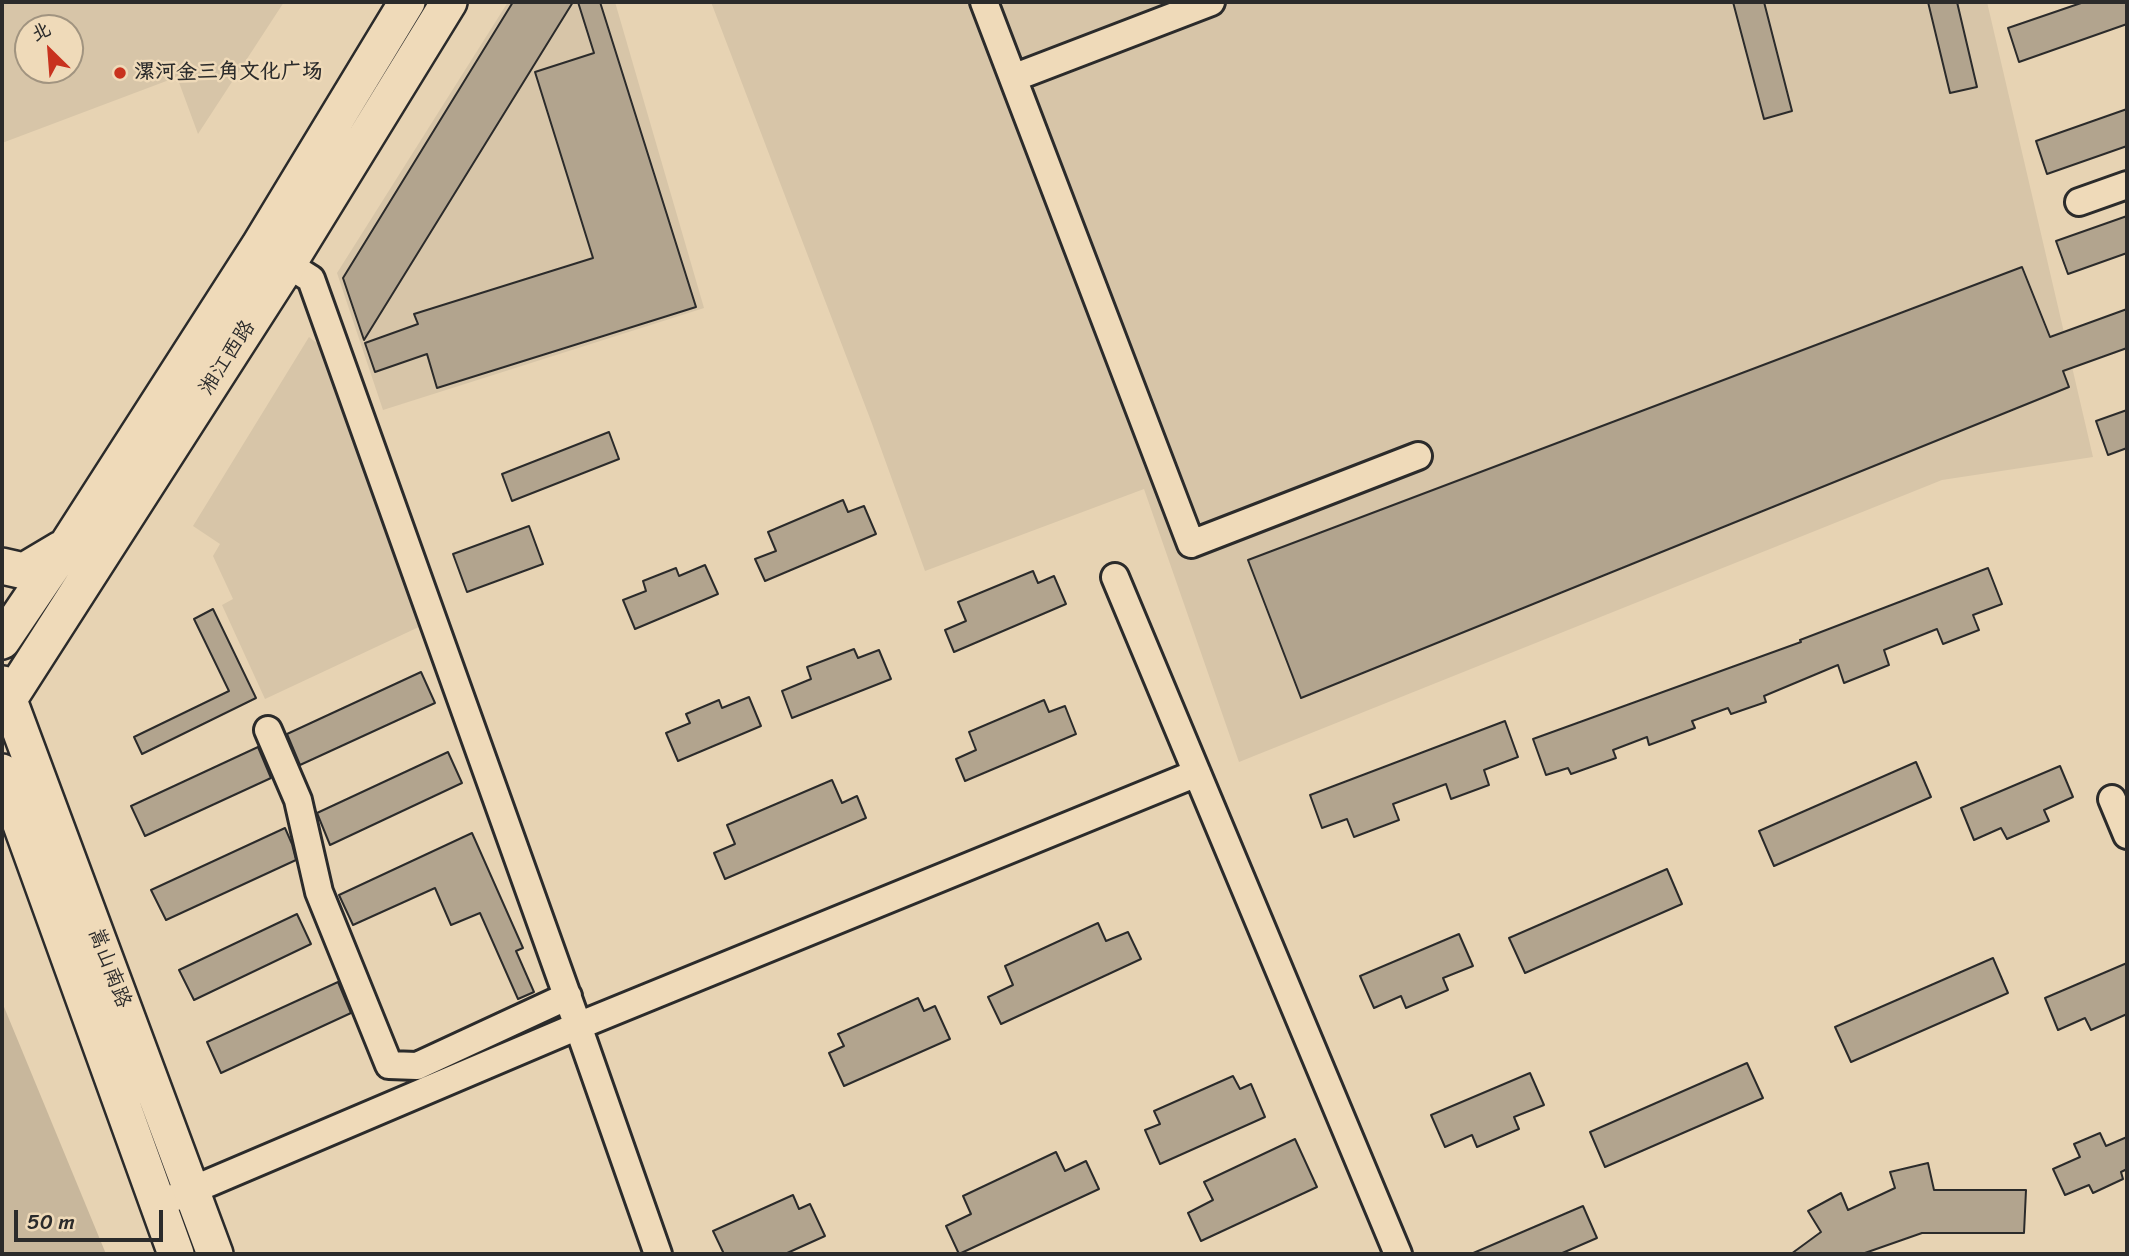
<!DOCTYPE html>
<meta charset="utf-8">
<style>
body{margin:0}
#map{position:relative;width:2129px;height:1256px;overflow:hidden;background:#e7d3b3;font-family:Sriracha,"LXGW WenKai TC",sans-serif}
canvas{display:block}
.frame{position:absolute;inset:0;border:4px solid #2b2b2b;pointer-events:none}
.north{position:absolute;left:14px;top:14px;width:70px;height:70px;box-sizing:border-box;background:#efdab9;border:2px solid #a19480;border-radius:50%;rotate:335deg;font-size:19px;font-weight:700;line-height:28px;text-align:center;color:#2b2b2b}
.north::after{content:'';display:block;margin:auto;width:24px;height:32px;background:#c8321e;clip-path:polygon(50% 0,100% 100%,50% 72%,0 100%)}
.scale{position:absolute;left:14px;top:1210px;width:149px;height:32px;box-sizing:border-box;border:4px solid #2b2b2b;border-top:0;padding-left:9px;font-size:21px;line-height:24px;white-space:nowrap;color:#2b2b2b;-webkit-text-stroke:5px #efdab9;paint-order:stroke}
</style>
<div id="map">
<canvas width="2129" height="1256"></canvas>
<div class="frame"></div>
<div class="north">北</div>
<div class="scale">50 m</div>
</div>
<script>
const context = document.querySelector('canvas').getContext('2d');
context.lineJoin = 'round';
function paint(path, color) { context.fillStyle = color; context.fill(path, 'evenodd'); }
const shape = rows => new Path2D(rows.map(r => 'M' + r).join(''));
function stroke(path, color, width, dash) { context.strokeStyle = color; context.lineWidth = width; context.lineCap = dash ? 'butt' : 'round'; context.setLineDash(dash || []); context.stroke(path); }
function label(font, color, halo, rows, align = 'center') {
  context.font = font + ' Sriracha,"LXGW WenKai TC",sans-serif'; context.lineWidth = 5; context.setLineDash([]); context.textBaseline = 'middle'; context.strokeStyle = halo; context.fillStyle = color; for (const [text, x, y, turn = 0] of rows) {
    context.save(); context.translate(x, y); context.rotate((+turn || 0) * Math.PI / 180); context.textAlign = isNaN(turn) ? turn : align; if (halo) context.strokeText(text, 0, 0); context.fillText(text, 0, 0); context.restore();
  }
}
const built = shape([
 [2,2,284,2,198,134,177,77,2,143],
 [28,28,70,28,70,70,28,70],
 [508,2,615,2,704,308,383,410,337,273],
 [711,2,1987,2,2093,457,1942,480,1239,762,1144,489,925,571,871,421],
 [309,337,326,350,421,626,265,699,222,605,233,599,213,556,220,544,193,526]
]);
const green = shape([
 [2,1002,106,1254,2,1254]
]);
const building = shape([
 [513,2,573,2,364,340,343,278,513,2],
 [578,2,600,2,696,307,437,388,427,354,375,372,365,343,418,324,414,314,593,258,535,72,594,53,578,2],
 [1733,2,1764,2,1792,111,1764,119,1733,2],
 [1928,2,1957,2,1977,87,1950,93,1928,2],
 [2084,2,2127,2,2127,24,2019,62,2008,28,2084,2],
 [2127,109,2127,146,2047,174,2036,141,2127,109],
 [2127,216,2127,253,2068,274,2056,241,2127,216],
 [2022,267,2050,337,2127,309,2127,348,2063,371,2069,387,1301,698,1248,560,2022,267],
 [2127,410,2127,448,2108,455,2096,421,2127,410],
 [609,432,619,459,512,501,502,474,609,432],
 [843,500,848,512,864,506,876,534,765,581,755,559,776,551,768,532,843,500],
 [529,526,543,564,467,592,453,554,529,526],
 [705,565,718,594,635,629,623,600,646,591,643,581,676,568,679,576,705,565],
 [1988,568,2002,604,1973,615,1979,630,1943,644,1937,629,1884,650,1889,665,1844,683,1838,665,1764,696,1766,702,1731,714,1728,708,1692,721,1695,728,1649,745,1647,737,1613,750,1616,758,1571,774,1568,768,1546,775,1533,739,1801,642,1800,640,1988,568],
 [1033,571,1038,583,1054,576,1066,604,954,652,945,630,966,621,958,602,1033,571],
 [213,609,256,698,142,754,134,737,229,691,194,619,213,609],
 [854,649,858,658,879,650,891,679,792,718,782,691,811,679,807,667,854,649],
 [421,672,435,703,300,765,287,734,421,672],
 [749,697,761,726,678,761,666,733,690,723,686,714,719,700,722,708,749,697],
 [1044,700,1049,712,1065,706,1076,734,965,781,956,759,976,750,969,732,1044,700],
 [1505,721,1518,757,1484,770,1489,785,1451,799,1446,784,1393,804,1399,820,1354,837,1347,819,1322,828,1310,795,1505,721],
 [258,747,271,778,145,836,131,806,258,747],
 [448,752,462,783,330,845,317,813,448,752],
 [1916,762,1931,797,1774,866,1759,831,1916,762],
 [2060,766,2073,797,2044,810,2049,821,2007,839,2001,828,1974,840,1961,808,2060,766],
 [832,780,842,803,857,796,866,818,725,879,714,853,735,844,727,825,832,780],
 [285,828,292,844,296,860,166,920,151,890,285,828],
 [472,833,523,948,516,951,534,992,518,999,480,913,451,925,435,888,353,925,339,895,472,833],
 [1667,869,1682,904,1525,973,1509,938,1667,869],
 [297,914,311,944,194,1000,179,970,297,914],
 [1098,923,1106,941,1128,932,1141,959,1001,1024,988,997,1013,985,1005,966,1098,923],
 [1459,934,1473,966,1443,978,1448,990,1406,1008,1401,996,1374,1008,1360,976,1459,934],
 [1993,958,2008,993,1851,1062,1835,1027,1993,958],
 [2127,963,2127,1014,2091,1030,2085,1018,2058,1030,2045,998,2127,963],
 [338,982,351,1013,221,1073,207,1042,338,982],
 [918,998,924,1011,935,1006,950,1039,844,1086,829,1053,844,1046,838,1034,918,998],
 [1747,1063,1763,1098,1605,1167,1590,1132,1747,1063],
 [1530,1073,1544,1105,1514,1117,1519,1129,1477,1147,1472,1135,1445,1147,1431,1115,1530,1073],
 [1233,1076,1240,1089,1251,1084,1265,1117,1160,1164,1145,1130,1160,1124,1154,1111,1233,1076],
 [2100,1133,2106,1146,2127,1137,2127,1169,2121,1172,2123,1179,2093,1193,2089,1185,2065,1195,2053,1169,2080,1157,2074,1144,2100,1133],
 [1295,1139,1317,1187,1201,1241,1188,1213,1213,1200,1204,1182,1295,1139],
 [1056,1152,1065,1171,1086,1161,1099,1189,959,1254,946,1226,971,1214,963,1196,1056,1152],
 [1928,1163,1934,1190,2026,1190,2024,1233,1922,1233,1862,1254,1791,1254,1821,1232,1808,1211,1841,1193,1848,1210,1895,1188,1890,1172,1928,1163],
 [793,1195,799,1209,810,1204,825,1236,785,1254,724,1254,713,1231,793,1195],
 [1583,1206,1597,1238,1560,1254,1471,1254,1583,1206]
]);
const minor = shape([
 [984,2,1191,544,1418,456],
 [1013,78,1211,2],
 [2079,202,2127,185],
 [273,255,311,279,578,1026,658,1254],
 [1115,577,1398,1254],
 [268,730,298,800,319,892,389,1065,417,1066,568,996],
 [2112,799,2127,835],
 [176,1197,578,1026,1197,773]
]);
const major = shape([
 [2,566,24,571,61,549],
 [2,641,67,545,259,246,407,2],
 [3,684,215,1254],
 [2,710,288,264,449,2],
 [2,772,176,1254]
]);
const markers = [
 [120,73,7,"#c8321e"]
];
const poiNames = [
 ["漯河金三角文化广场",134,73]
];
const streetNames = [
 ["湘江西路",228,358,-57],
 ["嵩山南路",109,968,69]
];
paint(built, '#d7c5a8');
paint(green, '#c8b79c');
paint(building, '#b2a48e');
stroke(building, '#2b2b2b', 2);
stroke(minor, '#2b2b2b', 32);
stroke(major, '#2b2b2b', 40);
stroke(minor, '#efdab9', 26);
stroke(major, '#efdab9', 35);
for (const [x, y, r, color] of markers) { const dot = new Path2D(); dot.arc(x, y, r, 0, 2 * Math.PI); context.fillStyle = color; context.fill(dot); stroke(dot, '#efdab9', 2.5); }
label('bold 21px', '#2b2b2b', '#efdab9', poiNames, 'left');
label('21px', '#2b2b2b', '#efdab9', streetNames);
</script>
